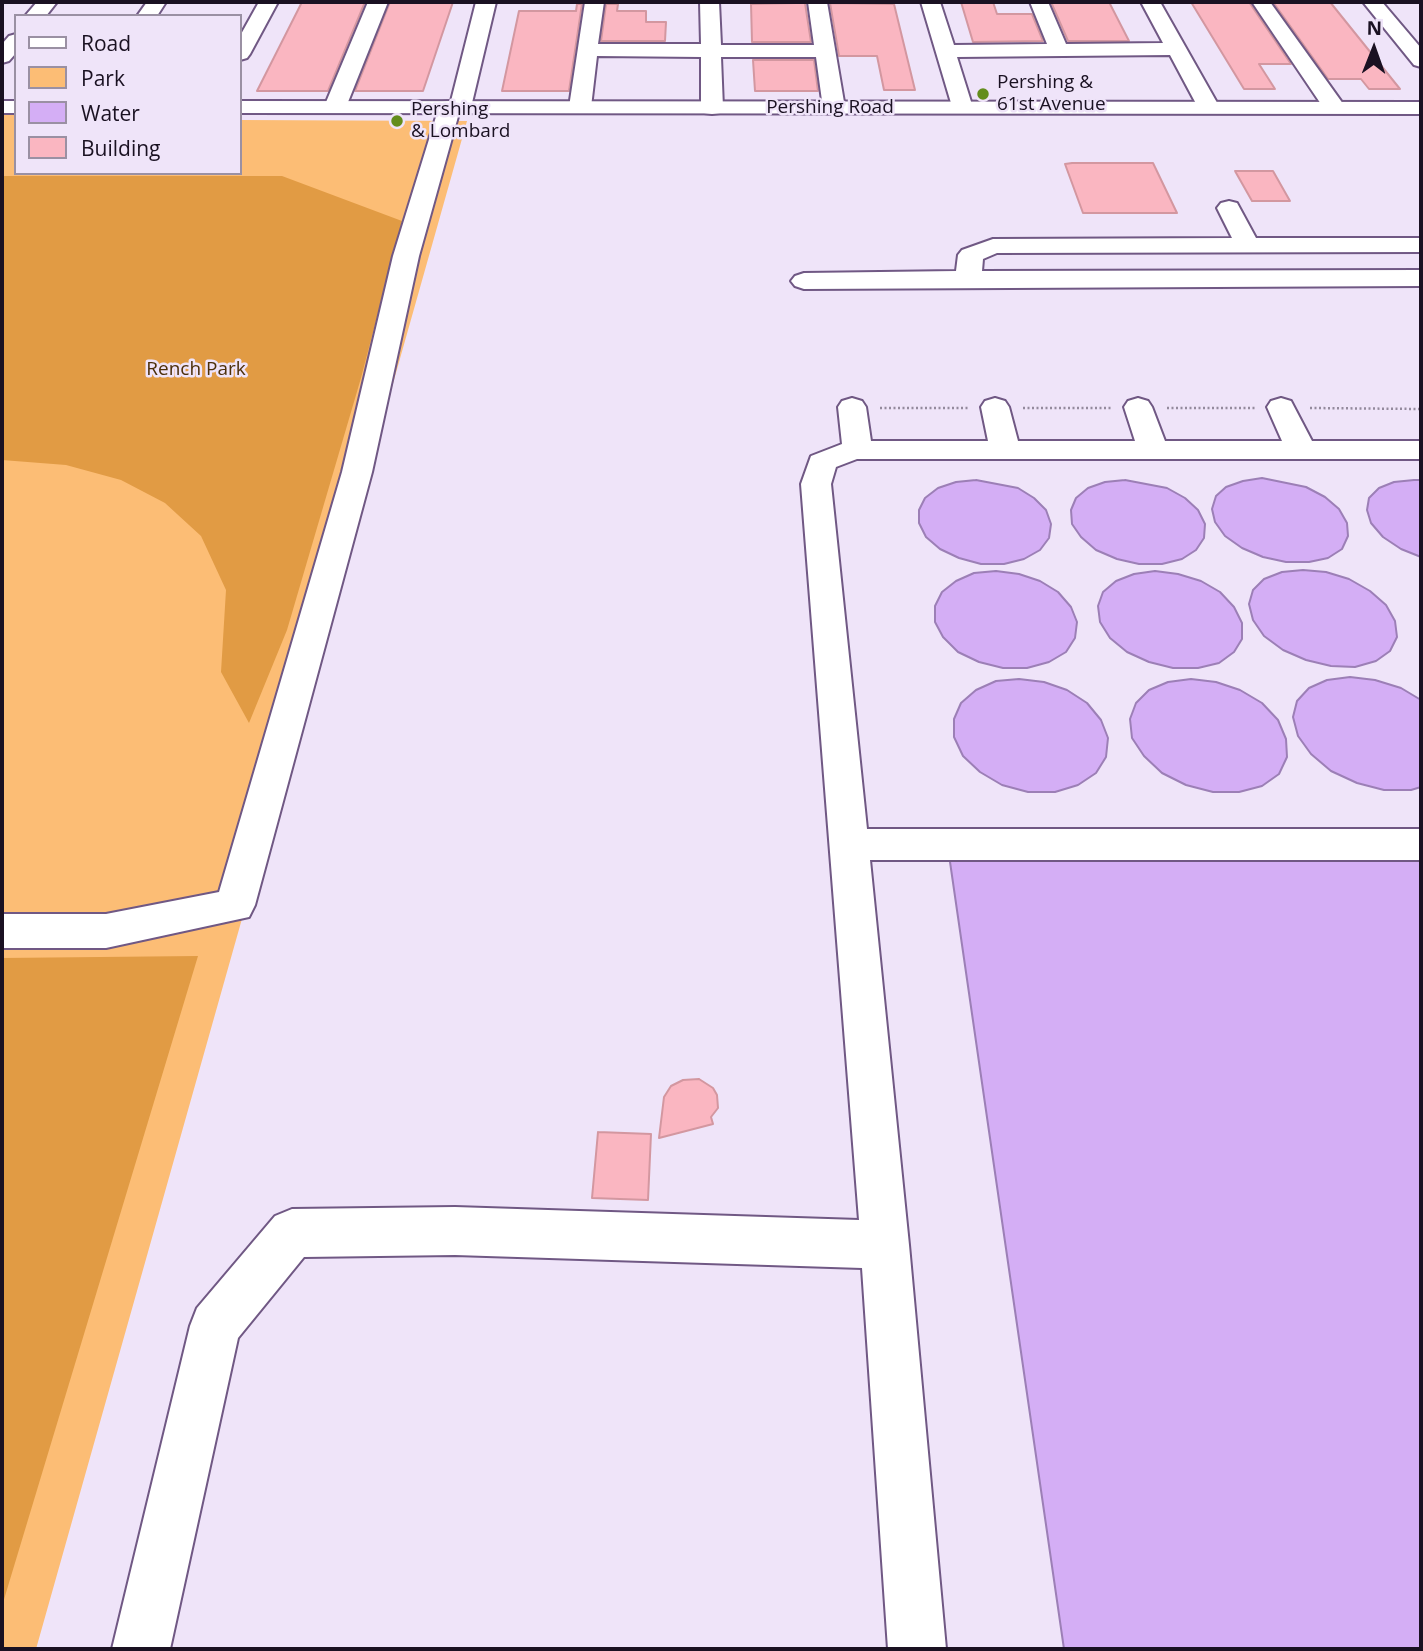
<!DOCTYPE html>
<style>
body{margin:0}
#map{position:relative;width:1423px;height:1651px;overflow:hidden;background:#efe4f9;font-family:"Open Sans",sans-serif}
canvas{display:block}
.frame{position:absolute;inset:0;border:4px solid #1a1122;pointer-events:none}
.legend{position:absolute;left:14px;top:14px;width:228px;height:161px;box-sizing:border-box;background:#efe4f9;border:2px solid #9a90a3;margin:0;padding:9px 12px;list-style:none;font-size:21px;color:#1a1122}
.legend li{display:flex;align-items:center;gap:14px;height:35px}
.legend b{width:35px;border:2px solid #9a90a3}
.north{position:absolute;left:1339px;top:14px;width:70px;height:70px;-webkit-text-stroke:5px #efe4f9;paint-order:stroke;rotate:1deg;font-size:19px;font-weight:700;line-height:28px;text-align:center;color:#1a1122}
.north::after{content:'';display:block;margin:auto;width:24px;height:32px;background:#1a1122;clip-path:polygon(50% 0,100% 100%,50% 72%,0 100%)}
</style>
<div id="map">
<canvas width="1423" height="1651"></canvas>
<div class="frame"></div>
<ul class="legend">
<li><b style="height:9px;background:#fff"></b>Road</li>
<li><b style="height:19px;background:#fcbd75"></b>Park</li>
<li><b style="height:19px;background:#d4aef5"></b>Water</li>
<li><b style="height:19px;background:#fab6c1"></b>Building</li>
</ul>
<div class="north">N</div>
</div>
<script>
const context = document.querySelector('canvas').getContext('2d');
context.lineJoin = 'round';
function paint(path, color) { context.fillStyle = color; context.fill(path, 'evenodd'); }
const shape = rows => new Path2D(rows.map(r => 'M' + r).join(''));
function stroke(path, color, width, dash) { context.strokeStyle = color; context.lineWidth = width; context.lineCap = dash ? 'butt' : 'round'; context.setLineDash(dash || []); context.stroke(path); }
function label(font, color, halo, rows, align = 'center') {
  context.font = font + ' "Open Sans",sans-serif'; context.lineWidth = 5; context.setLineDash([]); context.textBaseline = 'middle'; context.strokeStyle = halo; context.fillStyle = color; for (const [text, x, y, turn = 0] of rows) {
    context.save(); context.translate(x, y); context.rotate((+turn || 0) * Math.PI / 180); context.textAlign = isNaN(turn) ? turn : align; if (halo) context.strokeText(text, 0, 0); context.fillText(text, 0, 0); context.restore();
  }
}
const green = shape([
 [2,115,16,115,16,173,240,173,240,120,467,121,36,1649,2,1649]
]);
const forest = shape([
 [2,176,282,176,402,221,361,378,287,630,249,723,221,672,226,590,201,536,165,503,121,480,66,465,2,460],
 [198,956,2,1606,2,958]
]);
const water = shape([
 [1262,478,1306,487,1325,497,1339,509,1347,523,1348,536,1342,549,1328,558,1309,562,1286,562,1263,557,1242,548,1225,536,1215,522,1212,509,1216,496,1226,487,1243,481,1262,478],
 [976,480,1018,488,1034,498,1046,510,1051,524,1049,538,1040,550,1024,559,1004,564,981,564,959,558,940,549,926,537,919,523,919,510,925,498,938,488,956,482,976,480],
 [1125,480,1167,488,1185,498,1198,510,1205,524,1204,538,1196,550,1182,559,1162,564,1139,564,1117,559,1096,550,1081,537,1072,524,1071,510,1076,498,1088,488,1105,482,1125,480],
 [1414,480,1421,480,1421,557,1401,549,1383,537,1371,523,1367,510,1369,498,1379,488,1394,482,1414,480],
 [1303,570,1326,572,1349,579,1370,591,1386,605,1395,621,1397,637,1390,651,1376,661,1355,667,1331,666,1306,660,1283,650,1264,636,1253,620,1249,604,1253,590,1264,579,1282,572,1303,570],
 [996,571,1019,574,1040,581,1058,592,1071,607,1077,622,1075,638,1066,652,1049,662,1027,668,1003,668,979,662,958,652,943,637,935,622,935,606,942,592,956,581,974,573,996,571],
 [1155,571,1178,574,1201,581,1220,592,1234,607,1242,623,1242,639,1234,652,1219,663,1198,668,1173,668,1149,662,1127,652,1110,638,1100,622,1098,606,1103,592,1116,581,1134,574,1155,571],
 [1350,677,1375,680,1401,688,1421,700,1421,787,1411,790,1384,790,1357,783,1331,771,1311,754,1298,736,1293,717,1297,701,1309,688,1327,680,1350,677],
 [1019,679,1044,682,1067,690,1087,703,1101,720,1108,738,1106,757,1096,773,1078,785,1055,792,1028,792,1002,785,980,772,963,756,954,737,954,719,961,703,976,690,996,681,1019,679],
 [1191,679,1216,682,1240,690,1262,703,1278,720,1286,739,1287,757,1279,774,1262,786,1239,792,1213,792,1186,785,1162,773,1144,756,1132,738,1130,719,1136,703,1149,690,1168,682,1191,679],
 [1421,854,1421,1649,1064,1649,949,855,1421,854]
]);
const building = shape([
 [302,2,365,2,328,91,257,91,302,2],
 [390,2,453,2,423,91,355,91,390,2],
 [961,2,993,2,997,14,1032,14,1043,41,973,42,961,2],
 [1051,2,1109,2,1129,41,1068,41,1051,2],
 [1191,2,1249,2,1291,64,1259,64,1275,89,1244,89,1191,2],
 [1273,2,1330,2,1400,89,1369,89,1361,79,1328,79,1273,2],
 [796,3,805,3,811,42,752,42,751,4,796,3],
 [830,3,894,4,915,90,884,90,877,56,839,56,830,3],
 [577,4,582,4,569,91,502,91,519,11,576,11,577,4],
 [606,4,618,4,617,11,646,11,646,22,666,22,665,41,601,41,606,4],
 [814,60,818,91,755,91,753,60,814,60],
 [1072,163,1153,163,1177,213,1083,213,1065,164,1072,163],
 [1235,171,1273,171,1290,201,1252,201,1235,171],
 [699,1079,713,1088,717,1095,718,1108,711,1117,713,1124,659,1138,664,1097,671,1086,683,1080,699,1079],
 [598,1132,651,1134,648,1200,592,1198,598,1132]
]);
const path = shape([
 [880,408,969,408],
 [1023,408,1113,408],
 [1167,408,1256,408],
 [1310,408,1421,409]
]);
const minor = shape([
 [37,2,57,2,46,16,25,16,37,2],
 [147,2,166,2,157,16,137,16,147,2],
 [259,2,278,2,250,54,247,58,240,60,240,36,259,2],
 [368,2,388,2,346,107,343,112,327,112,324,107,368,2],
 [476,2,496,2,471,107,468,112,459,113,419,256,372,472,255,905,249,917,106,948,2,948,2,914,106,914,219,892,342,472,393,256,439,107,442,102,451,101,476,2],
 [585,2,604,2,598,44,701,44,700,2,719,2,721,45,814,45,808,2,827,2,845,108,842,113,834,114,826,113,823,108,816,57,721,57,723,108,720,113,712,114,704,113,701,108,701,57,597,56,591,107,588,112,572,112,569,107,585,2],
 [921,2,940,2,954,45,1047,44,1030,2,1048,2,1066,44,1163,43,1141,2,1160,2,1220,108,1217,113,1201,113,1170,55,957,57,973,108,970,113,954,113,921,2],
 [1252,2,1270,2,1346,108,1343,113,1327,113,1252,2],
 [1363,2,1382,2,1421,48,1421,67,1414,65,1363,2],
 [16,34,16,53,9,61,2,63,2,44,9,36,16,34],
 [1229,201,1237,203,1256,238,1421,238,1421,252,997,253,983,259,982,271,1421,270,1421,286,804,289,795,286,791,281,795,276,804,273,956,271,958,255,962,250,993,239,1232,238,1217,208,1221,203,1229,201],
 [852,398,862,401,866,407,871,441,988,441,981,407,985,401,995,398,1005,401,1009,407,1018,441,1135,441,1124,407,1128,401,1138,398,1148,401,1152,407,1165,441,1282,441,1267,407,1271,401,1281,398,1291,401,1312,441,1421,441,1421,459,857,459,836,467,831,484,867,829,1421,829,1421,860,870,860,909,1245,946,1649,888,1649,862,1268,455,1255,304,1257,238,1338,170,1649,112,1649,190,1326,197,1308,275,1216,292,1209,455,1207,859,1220,801,484,811,456,842,444,838,407,842,401,852,398]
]);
const major = shape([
 [2,101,16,101,16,113,2,113,2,101],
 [240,101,1421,102,1421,114,240,113,240,101]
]);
const markers = [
 [983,94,7,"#638d1c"],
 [397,121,7,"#638d1c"]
];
const farPoinames = [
 ["Pershing &",997,83],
 ["61st Avenue",997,105],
 ["Pershing",411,110],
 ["& Lombard",411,132]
];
const farStreetnames = [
 ["Pershing Road",830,108]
];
const farParknames = [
 ["Rench Park",196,370]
];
paint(green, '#fcbd75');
paint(forest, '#e19b44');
paint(water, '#d4aef5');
stroke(water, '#9c7fb6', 2);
paint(building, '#fab6c1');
stroke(building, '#d397a0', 2);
stroke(minor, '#705884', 4);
stroke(major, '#705884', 4);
stroke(path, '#948a9d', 2.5, [2, 2.5]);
paint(minor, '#fff');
paint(major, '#fff');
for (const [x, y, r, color] of markers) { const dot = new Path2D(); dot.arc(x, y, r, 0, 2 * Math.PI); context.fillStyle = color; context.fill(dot); stroke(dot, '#efe4f9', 2.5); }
label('19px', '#1a1122', '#efe4f9', farPoinames, 'left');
label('19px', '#1a1122', '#efe4f9', farStreetnames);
label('19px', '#4c2f0a', '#efe4f9', farParknames);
</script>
